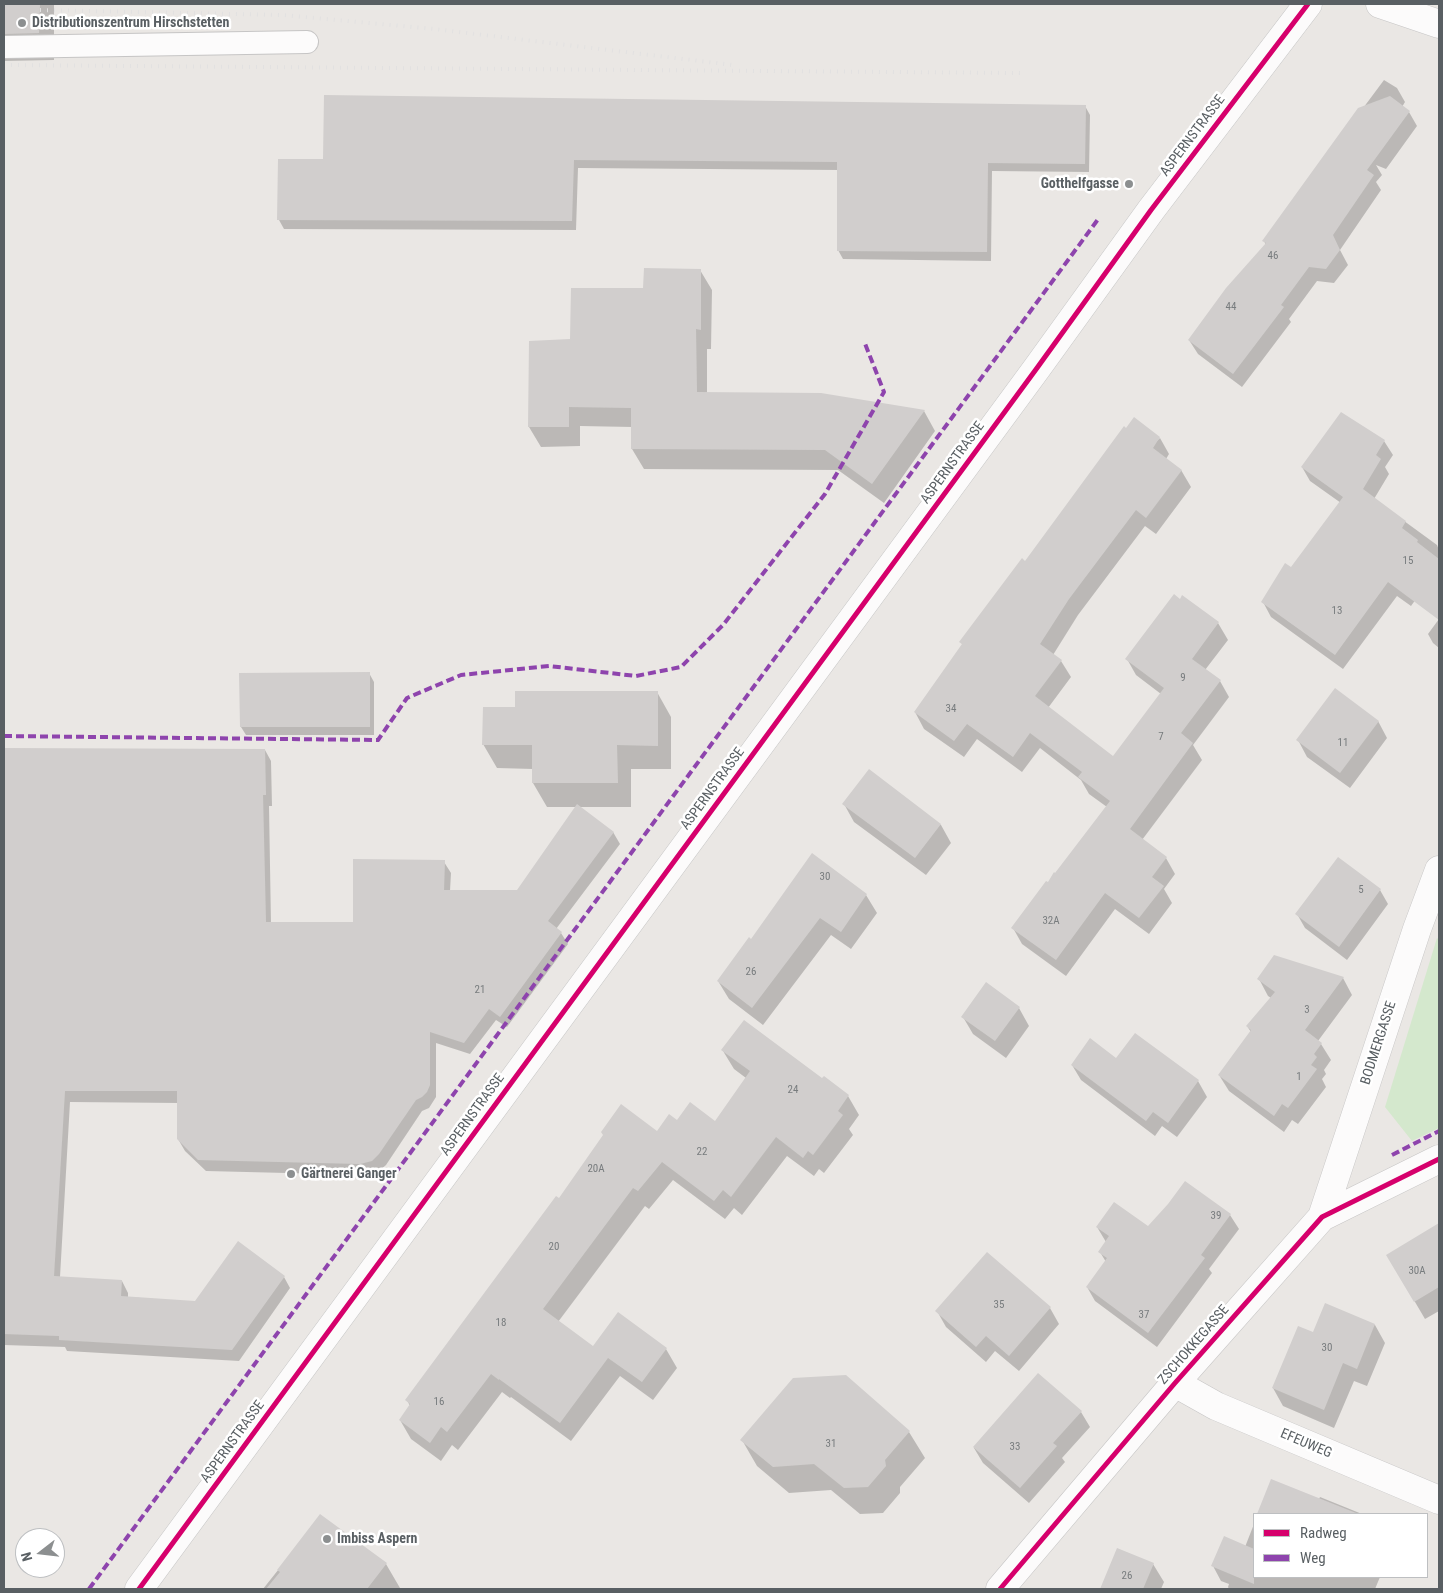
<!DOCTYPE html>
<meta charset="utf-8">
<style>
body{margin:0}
#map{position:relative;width:1443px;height:1593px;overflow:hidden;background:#eae7e4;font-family:"Roboto Condensed",sans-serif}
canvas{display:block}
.frame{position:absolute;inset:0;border:5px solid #595f63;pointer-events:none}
.legend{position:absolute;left:1253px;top:1513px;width:175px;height:65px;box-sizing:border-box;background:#fff;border:1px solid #bdbfc1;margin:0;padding:6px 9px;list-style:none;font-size:15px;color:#595f63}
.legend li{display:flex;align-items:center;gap:10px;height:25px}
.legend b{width:25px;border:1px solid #bdbfc1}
.north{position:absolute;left:15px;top:1528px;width:50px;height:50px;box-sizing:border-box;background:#fff;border:1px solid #bdbfc1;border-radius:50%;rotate:254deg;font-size:14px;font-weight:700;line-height:20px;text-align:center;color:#595f63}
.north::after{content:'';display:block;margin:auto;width:18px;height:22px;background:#8c8f90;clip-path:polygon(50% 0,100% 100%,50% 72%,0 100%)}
</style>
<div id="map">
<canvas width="1443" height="1593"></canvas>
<div class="frame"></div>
<ul class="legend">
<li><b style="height:6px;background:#d6006c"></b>Radweg</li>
<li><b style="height:6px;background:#8e44ad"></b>Weg</li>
</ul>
<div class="north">N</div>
</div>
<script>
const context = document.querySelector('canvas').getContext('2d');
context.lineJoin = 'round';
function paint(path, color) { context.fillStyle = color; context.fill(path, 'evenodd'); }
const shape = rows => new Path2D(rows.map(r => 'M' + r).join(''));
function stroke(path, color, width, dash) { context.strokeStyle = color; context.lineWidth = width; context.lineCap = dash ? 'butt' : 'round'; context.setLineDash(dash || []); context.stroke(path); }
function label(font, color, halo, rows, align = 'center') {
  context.font = font + ' "Roboto Condensed",sans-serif'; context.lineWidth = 5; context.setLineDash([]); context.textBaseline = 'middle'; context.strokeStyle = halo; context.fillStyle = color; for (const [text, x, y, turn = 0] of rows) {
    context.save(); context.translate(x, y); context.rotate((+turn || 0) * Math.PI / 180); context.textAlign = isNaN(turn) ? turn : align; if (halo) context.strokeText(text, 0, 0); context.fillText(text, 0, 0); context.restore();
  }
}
const green = shape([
 [1437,938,1439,940,1439,1128,1412,1141,1385,1107]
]);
const shadow = shape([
 [4,4,54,4,54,60,4,61],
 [1384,80,1397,88,1405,102,1402,107,1409,112,1417,126,1386,169,1376,165,1382,175,1376,182,1381,190,1340,250,1348,265,1334,283,1317,281,1289,319,1291,322,1242,387,1198,354,1189,340,1266,245,1264,241],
 [1085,106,1090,115,1089,172,992,171,991,261,843,259,838,250,838,170,578,168,576,230,284,229,279,220,279,160,324,160],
 [700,270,712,290,711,349,707,349,707,393,924,411,935,431,884,503,838,470,644,469,632,449,632,427,580,426,580,446,541,447,529,427,572,341,644,290],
 [1160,438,1169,454,1166,459,1181,470,1191,487,1156,534,1145,526,1078,615,1053,655,1061,661,1071,677,1048,708,1114,758,1161,694,1136,675,1127,659,1218,623,1228,640,1205,670,1220,681,1229,697,1193,745,1202,760,1142,840,1166,858,1175,874,1164,889,1172,903,1149,934,1115,909,1066,976,1022,944,1013,928,1107,807,1089,794,1081,780,1040,748,1022,772,977,739,964,757,924,729,915,712,963,646,961,642,1025,562],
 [1384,441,1393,455,1385,467,1389,474,1374,499,1437,545,1439,550,1439,567,1411,606,1397,596,1343,669,1271,617,1263,602,1292,568,1341,503,1310,481,1302,467],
 [1439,619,1439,648,1433,643,1428,634],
 [369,673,374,682,374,735,246,735,241,727],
 [657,692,671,717,671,769,631,769,631,807,579,807,613,832,620,844,556,929,561,933,568,944,507,1027,496,1020,470,1054,436,1043,436,1097,429,1108,422,1111,386,1165,378,1172,367,1175,206,1171,185,1151,178,1139,179,1103,70,1102,60,1277,122,1281,128,1293,128,1297,195,1302,284,1277,290,1288,239,1361,67,1351,65,1347,4,1345,4,749,265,750,271,761,272,806,269,806,271,924,354,923,444,862,451,873,450,891,518,891,577,807,547,807,533,783,533,769,497,768,483,744,517,708],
 [1378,721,1387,738,1350,788,1307,757,1298,740],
 [869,771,941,825,951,843,926,875,854,822,844,804],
 [812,855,866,895,877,913,851,949,831,935,763,1025,729,999,718,981,752,940],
 [1338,859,1380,890,1388,904,1347,960,1305,928,1297,914],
 [1343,978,1352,995,1318,1041,1321,1044,1331,1060,1324,1070,1326,1074,1322,1079,1326,1087,1298,1124,1292,1120,1284,1132,1229,1091,1219,1075,1251,1032,1247,1026,1271,998,1268,996,1259,979],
 [1019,1008,1029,1026,1006,1058,973,1034,963,1017],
 [723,1051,822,1079,848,1096,859,1115,849,1129,853,1135,824,1173,819,1169,814,1176,787,1156,742,1215,734,1208,725,1219,673,1180,649,1209,645,1206,558,1322,593,1348,666,1349,677,1368,653,1400,620,1376,571,1441,511,1397,510,1398,502,1392,458,1450,452,1445,441,1461,411,1439,400,1420,410,1406,407,1400,559,1200,658,1133,678,1122,715,1123,746,1078,734,1069],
 [1116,1059,1198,1081,1207,1097,1177,1137,1162,1126,1155,1136,1081,1080,1072,1065],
 [1230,1215,1239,1229,1209,1269,1212,1273,1157,1347,1095,1301,1087,1287,1106,1262,1100,1252,1106,1242,1097,1227,1148,1228],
 [1439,1225,1439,1311,1425,1319,1388,1256],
 [1050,1308,1059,1324,1019,1371,995,1351,986,1362,946,1327,937,1311],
 [1375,1325,1385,1343,1367,1386,1354,1381,1334,1428,1283,1406,1273,1388,1313,1334],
 [1081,1412,1090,1427,1062,1458,1065,1462,1029,1503,983,1463,974,1448],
 [909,1432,925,1458,900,1487,900,1493,883,1513,860,1514,831,1490,789,1493,757,1466,742,1440],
 [1320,1497,1362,1514,1258,1514,1263,1502,1319,1499],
 [321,1516,386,1564,400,1588,399,1589,263,1589],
 [1254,1524,1254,1577,1380,1577,1375,1589,1229,1589,1228,1587,1229,1584,1221,1581,1213,1566,1245,1547],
 [1118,1550,1153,1564,1164,1582,1161,1589,1101,1589]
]);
const building = shape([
 [4,4,40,4,39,33,4,34],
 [324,95,1086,105,1085,164,988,163,987,252,837,251,837,162,574,160,572,221,277,220,278,159,323,159],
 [1390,96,1410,111,1367,170,1374,175,1333,235,1340,250,1326,269,1309,267,1281,305,1284,307,1233,374,1188,340,1226,288,1266,243,1262,241,1358,108],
 [644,268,701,269,701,330,696,329,697,392,821,393,925,410,872,484,825,450,631,449,631,408,569,407,569,427,528,427,529,341,570,339,571,288,643,288],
 [1341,412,1385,440,1376,455,1381,459,1363,489,1406,521,1402,528,1418,540,1417,542,1439,559,1439,620,1388,582,1335,655,1261,602,1285,563,1291,567,1343,497,1301,467],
 [1134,417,1160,437,1153,448,1182,470,1146,518,1136,510,1069,599,1040,644,1062,660,1035,696,1113,756,1164,688,1125,659,1174,594,1180,599,1182,595,1219,622,1192,659,1221,680,1181,733,1193,743,1130,829,1167,857,1152,877,1164,886,1139,918,1105,893,1056,960,1011,928,1046,881,1048,882,1054,872,1055,873,1110,801,1078,777,1082,772,1030,733,1013,757,967,724,954,741,914,712,962,644,959,642,1022,558,1025,561,1124,426,1126,428],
 [370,672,370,727,240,727,239,673],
 [1335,688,1379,721,1340,773,1296,740],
 [515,691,658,691,658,746,617,745,618,783,532,783,532,745,482,745,483,707,515,707],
 [4,748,265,749,266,795,263,795,266,922,353,922,353,859,445,860,444,890,517,890,577,804,614,832,548,921,562,932,500,1017,489,1009,464,1043,430,1032,430,1085,427,1092,422,1097,416,1100,379,1154,372,1161,360,1164,198,1160,177,1139,177,1091,65,1091,54,1276,122,1280,121,1296,195,1301,238,1241,285,1276,232,1350,59,1340,59,1336,4,1334],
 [869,769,941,824,915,858,842,804],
 [812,853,867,894,841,932,820,918,752,1008,717,981,749,937,751,939],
 [1338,857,1381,889,1339,947,1295,914],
 [1274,955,1344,977,1305,1030,1322,1043,1314,1054,1317,1057,1311,1065,1317,1069,1288,1108,1282,1104,1274,1116,1218,1075,1251,1030,1246,1026,1275,992,1257,979],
 [986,982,1020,1007,995,1041,961,1017],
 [744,1020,822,1078,824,1076,849,1095,838,1111,843,1115,813,1155,808,1151,803,1158,776,1137,731,1197,723,1190,714,1201,662,1162,638,1191,633,1188,543,1309,593,1346,618,1312,667,1348,642,1382,608,1358,560,1423,499,1379,499,1380,491,1374,447,1432,441,1427,430,1443,399,1420,410,1404,405,1400,556,1196,559,1198,603,1135,601,1132,621,1104,657,1131,669,1114,677,1120,690,1102,715,1121,750,1071,721,1050],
 [1135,1033,1199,1080,1168,1123,1153,1112,1146,1121,1071,1065,1090,1038,1116,1058],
 [1185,1181,1231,1214,1201,1255,1205,1258,1148,1333,1086,1287,1107,1258,1098,1252,1109,1236,1096,1227,1114,1202,1148,1226,1168,1204],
 [1439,1223,1439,1287,1414,1302,1386,1255],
 [987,1252,1051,1307,1009,1356,986,1336,976,1347,935,1311],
 [1325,1303,1375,1324,1357,1369,1343,1363,1324,1410,1272,1388,1298,1326,1313,1332],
 [1038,1373,1082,1411,1053,1443,1057,1446,1020,1488,973,1447],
 [846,1375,910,1431,885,1460,886,1466,868,1487,844,1488,814,1464,773,1467,740,1440,793,1378],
 [1271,1479,1356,1513,1356,1514,1257,1514],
 [320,1514,387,1563,367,1589,266,1589,280,1572,277,1570],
 [1224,1536,1254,1549,1254,1584,1211,1566],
 [1117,1548,1154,1563,1143,1589,1100,1589]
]);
const lane = shape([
 [4,47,307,42]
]);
const street = shape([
 [1380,4,1439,24],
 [1322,1217,1417,929,1439,870],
 [1175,1383,1216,1406,1439,1500],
 [1000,1589,1175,1383,1322,1217,1439,1159]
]);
const secondary = shape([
 [139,1589,1037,368,1151,210,1308,4]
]);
const rail = shape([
 [40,10,283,15,434,29,733,65],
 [4,65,1020,73]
]);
const quiet = shape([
 [4,736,378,740,407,698,461,675,549,666,636,676,681,667,723,625,825,494,884,392,864,341],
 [1392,1155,1439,1131],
 [89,1589,1099,218]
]);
const cycleway = shape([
 [139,1589,1037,368,1151,210,1308,4],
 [1000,1589,1175,1383,1322,1217,1439,1159]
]);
const markers = [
 [22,23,5,"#8c8f90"],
 [1129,184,5,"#8c8f90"],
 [291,1174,5,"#8c8f90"],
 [327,1539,5,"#8c8f90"]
];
const numberNames = [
 ["46",1273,256],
 ["44",1231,307],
 ["15",1408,561],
 ["13",1337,611],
 ["9",1183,678],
 ["34",951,709],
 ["7",1161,737],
 ["11",1343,743],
 ["30",825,877],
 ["5",1361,890],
 ["32A",1051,921],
 ["26",751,972],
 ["21",480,990],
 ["3",1307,1010],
 ["1",1299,1077],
 ["24",793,1090],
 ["22",702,1152],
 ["20A",596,1169],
 ["39",1216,1216],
 ["20",554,1247],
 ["30A",1417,1271],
 ["35",999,1305],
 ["37",1144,1315],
 ["18",501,1323],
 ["30",1327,1348],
 ["16",439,1402],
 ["31",831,1444],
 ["33",1015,1447],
 ["26",1127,1576]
];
const poiNames = [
 ["Distributionszentrum Hirschstetten",32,23],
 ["Gotthelfgasse",1119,184,"right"],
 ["Gärtnerei Ganger",301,1174],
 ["Imbiss Aspern",337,1539]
];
const streetNames = [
 ["ASPERNSTRASSE",1193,136,-53],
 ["ASPERNSTRASSE",953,463,-54],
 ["ASPERNSTRASSE",713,789,-54],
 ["BODMERGASSE",1379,1043,-72],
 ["ASPERNSTRASSE",473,1115,-54],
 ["ZSCHOKKEGASSE",1194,1345,-49],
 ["ASPERNSTRASSE",233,1442,-54],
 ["EFEUWEG",1306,1444,23]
];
paint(green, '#d4e8cd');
paint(shadow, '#0003');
paint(building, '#d1cecd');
stroke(lane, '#c6c5c5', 24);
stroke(street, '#c6c5c5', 29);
stroke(secondary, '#c6c6c6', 29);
stroke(lane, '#fcfbfb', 22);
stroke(street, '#fcfbfb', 28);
stroke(secondary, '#fcfbfb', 28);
stroke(rail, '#e2e1e1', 4, [1, 6]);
stroke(quiet, '#8e44ad', 4, [8, 4]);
stroke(cycleway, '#d6006c', 5);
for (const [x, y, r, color] of markers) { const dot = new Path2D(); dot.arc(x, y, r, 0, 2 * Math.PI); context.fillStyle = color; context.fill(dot); stroke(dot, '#fff', 2); }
label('11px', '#787c7e', null, numberNames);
label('bold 14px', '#595f63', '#fff', poiNames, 'left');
label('14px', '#595f63', '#fff', streetNames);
</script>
